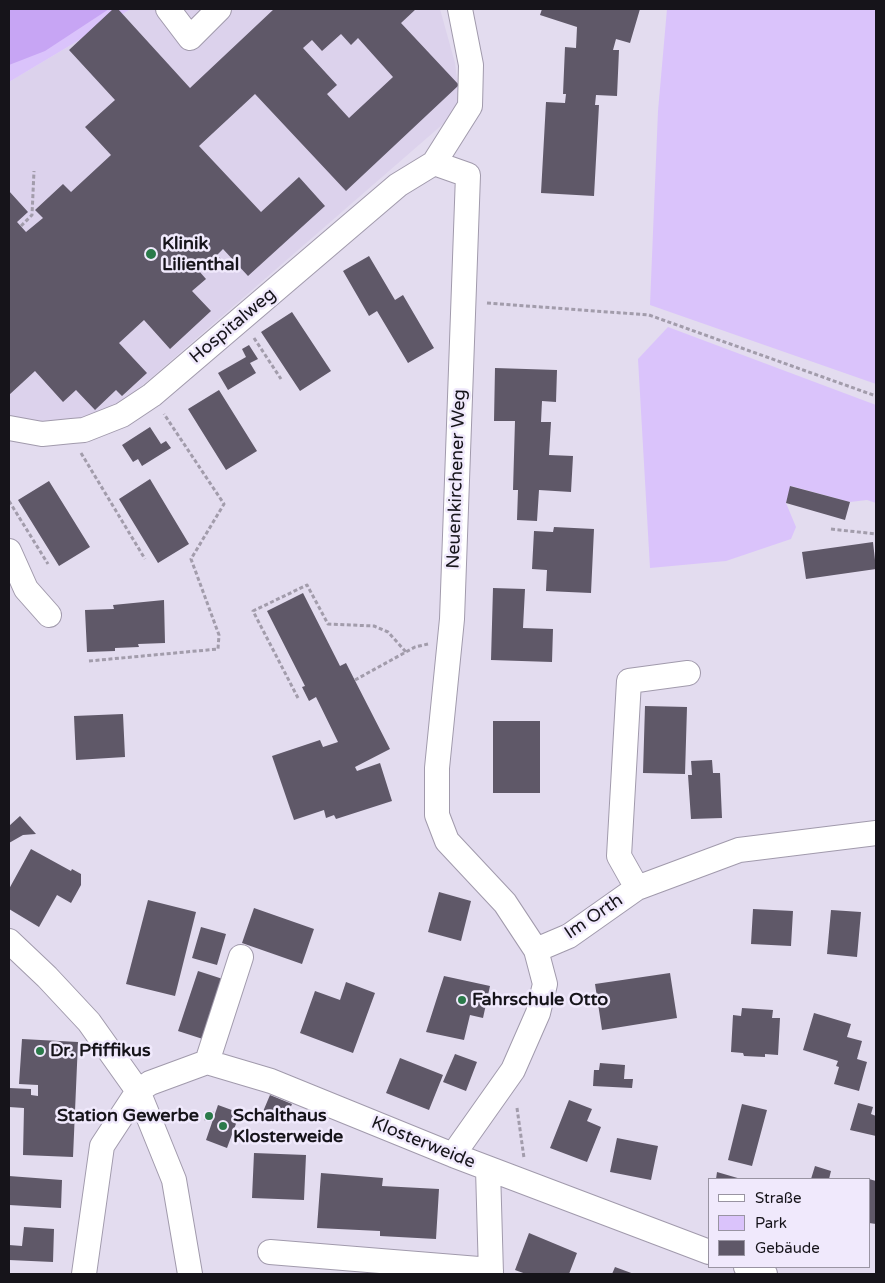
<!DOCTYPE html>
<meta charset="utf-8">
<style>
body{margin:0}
#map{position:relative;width:885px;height:1283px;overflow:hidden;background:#e3dcef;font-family:"Varela Round",sans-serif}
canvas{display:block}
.frame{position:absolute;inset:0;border:10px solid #16141a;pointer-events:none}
.legend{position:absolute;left:708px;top:1178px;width:162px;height:90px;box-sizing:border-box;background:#f0e9fc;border:1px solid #9994a2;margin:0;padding:6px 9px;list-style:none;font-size:15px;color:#16141a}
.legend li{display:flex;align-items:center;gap:10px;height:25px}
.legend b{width:25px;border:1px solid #9994a2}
</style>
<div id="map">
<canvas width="885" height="1283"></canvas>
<div class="frame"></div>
<ul class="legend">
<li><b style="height:6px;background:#fff"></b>Straße</li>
<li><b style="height:14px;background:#dac3fb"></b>Park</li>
<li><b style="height:14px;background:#5f5868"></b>Gebäude</li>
</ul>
</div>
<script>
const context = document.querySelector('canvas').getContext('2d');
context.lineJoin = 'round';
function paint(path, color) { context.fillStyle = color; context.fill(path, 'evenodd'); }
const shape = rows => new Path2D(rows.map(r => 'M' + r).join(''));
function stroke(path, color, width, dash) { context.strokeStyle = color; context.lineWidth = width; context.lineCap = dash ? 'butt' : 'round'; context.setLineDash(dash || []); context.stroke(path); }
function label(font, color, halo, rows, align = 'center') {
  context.font = font + ' "Varela Round",sans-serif'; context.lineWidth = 5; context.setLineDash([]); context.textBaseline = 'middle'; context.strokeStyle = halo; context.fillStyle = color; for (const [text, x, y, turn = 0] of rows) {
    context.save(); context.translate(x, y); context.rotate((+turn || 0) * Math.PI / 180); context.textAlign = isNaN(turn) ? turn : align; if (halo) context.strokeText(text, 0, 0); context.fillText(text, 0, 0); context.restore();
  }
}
const built = shape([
 [131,9,440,9,455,63,459,96,458,111,121,404,85,418,50,424,9,420,9,82]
]);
const green = shape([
 [9,9,131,9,9,82],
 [667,9,876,9,876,384,650,305,658,111],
 [668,327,876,405,876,503,867,500,850,502,791,486,786,503,796,527,791,539,726,561,650,568,638,359]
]);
const water = shape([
 [9,9,109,9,45,51,9,65]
]);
const building = shape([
 [113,9,118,9,190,88,274,9,416,9,401,23,459,85,346,191,255,94,199,146,261,212,299,177,325,206,248,276,223,249,217,255,224,262,215,271,208,263,199,271,206,279,192,291,211,311,170,349,144,320,119,343,147,373,122,396,116,390,95,410,76,390,63,402,35,371,9,395,9,191,28,212,17,222,26,232,43,218,35,210,63,184,71,192,111,155,85,127,115,100,69,50],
 [341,34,351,45,358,38,393,77,349,118,327,94,337,85,303,48,312,40,322,51],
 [542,9,640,9,630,43,616,39,613,50,619,50,617,96,596,95,595,105,599,105,594,196,541,193,546,102,565,103,566,94,563,94,565,47,576,48,577,27,540,15],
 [369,256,395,300,403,295,434,348,408,363,377,311,369,316,343,271],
 [292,312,331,371,300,391,261,332],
 [249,345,258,359,250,363,256,373,228,390,218,373,246,357,242,349],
 [495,368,557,370,556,402,542,401,541,422,551,422,549,455,573,456,571,492,539,490,537,521,517,520,518,490,513,490,515,421,494,421],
 [219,390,257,451,226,470,188,409],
 [150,427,161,444,166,441,171,448,142,466,138,459,133,462,122,445],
 [150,479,189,544,158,563,119,499],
 [49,481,90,547,59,566,18,500],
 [790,486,850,502,845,520,786,503],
 [554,527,594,529,591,593,546,591,547,570,532,569,534,531,553,532],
 [873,542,876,569,806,579,802,552],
 [493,588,525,589,523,628,553,629,552,662,491,660],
 [303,593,340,666,346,663,390,749,355,767,357,771,380,763,392,801,336,819,334,815,326,818,324,810,294,820,272,756,320,740,323,747,338,742,316,697,309,701,302,687,305,686,267,611],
 [164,600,165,643,138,644,139,647,115,648,115,651,87,652,85,610,114,609,113,605],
 [645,706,687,707,685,774,643,773],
 [123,714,125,757,76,760,74,716],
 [493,721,540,721,540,793,493,793],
 [712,760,713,773,720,773,722,818,691,819,688,775,692,775,691,761],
 [20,816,36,834,23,835,9,843,9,826],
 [31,849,71,871,72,869,81,874,81,885,71,903,57,895,39,927,9,909,9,889],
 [439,892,471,901,461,941,428,932],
 [148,900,196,912,175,996,126,984],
 [254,908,314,929,302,964,242,943],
 [753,909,793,911,791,946,751,944],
 [831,910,861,912,857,957,827,954],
 [201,927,226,934,217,965,192,958],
 [198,971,229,981,209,1041,178,1031],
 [670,973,677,1018,602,1030,595,984],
 [444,976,490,986,483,1018,470,1015,464,1040,426,1032],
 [346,982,375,993,353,1053,300,1033,315,991,340,1000],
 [742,1008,773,1010,772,1018,780,1018,778,1055,765,1054,765,1057,744,1056,743,1053,731,1052,733,1015,741,1016],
 [814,1013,851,1024,847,1037,862,1041,857,1059,867,1062,859,1091,834,1084,839,1067,836,1066,838,1061,803,1050],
 [22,1039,78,1042,73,1157,23,1155,24,1108,9,1107,9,1088,31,1089,31,1095,38,1096,38,1085,19,1084],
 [455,1054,477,1062,466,1091,443,1082],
 [400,1058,443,1075,429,1110,386,1093],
 [600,1063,625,1065,624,1079,633,1079,632,1088,593,1086,594,1070,599,1070],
 [270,1095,292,1104,284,1123,262,1114],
 [569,1100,592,1109,587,1121,601,1127,587,1162,550,1148],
 [858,1103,873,1107,871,1114,876,1116,876,1136,850,1130],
 [742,1104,767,1110,752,1166,728,1160],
 [218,1105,240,1113,227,1148,206,1140],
 [208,1110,214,1112,210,1122,204,1120],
 [617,1138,658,1146,651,1180,610,1172],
 [254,1153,306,1155,304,1200,252,1198],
 [815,1166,831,1171,829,1179,811,1179],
 [717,1172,741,1179,716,1179],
 [321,1173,383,1178,382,1186,439,1189,436,1239,380,1236,380,1231,317,1228],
 [9,1176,62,1180,61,1208,9,1205],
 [869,1179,876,1181,876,1224,869,1223],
 [24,1227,54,1229,53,1262,9,1260,9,1245,22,1246],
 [529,1233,577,1253,569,1274,526,1274,515,1270],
 [615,1267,634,1274,612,1274]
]);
const path = shape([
 [21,226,32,215,34,171],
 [487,303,649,315,876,396],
 [254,338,281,379],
 [81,453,145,559],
 [9,501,48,564],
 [831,529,876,534],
 [89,661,218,649,219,635,191,559,224,504,164,414],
 [355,680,415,647,428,644],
 [298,698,253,611,307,585,328,624,374,626,388,632,406,652],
 [517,1108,524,1158]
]);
const minor = shape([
 [168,9,190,38,219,9],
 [460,9,471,65,470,106,434,163,468,175,452,619,437,768,437,815,447,841,505,903,536,950],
 [9,428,42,434,72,431,84,430,122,415,152,395,398,185,434,163],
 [9,551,26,589,49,615],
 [637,888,619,856,629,681,688,673],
 [9,941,47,977,89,1022,138,1091,174,1180,190,1274],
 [207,1062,241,957],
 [453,1155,513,1070,538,1013,545,984,536,950,569,936,637,888,739,850,876,833],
 [488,1169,491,1274],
 [270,1252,491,1270],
 [746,1267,765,1274],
 [84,1274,102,1146,138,1091,150,1083,207,1062,271,1081,453,1155,709,1252]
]);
const markers = [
 [151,254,6,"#2b7a4a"],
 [462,1000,5,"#2b7a4a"],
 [40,1051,5,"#2b7a4a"],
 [209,1116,5,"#2b7a4a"],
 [223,1126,5,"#2b7a4a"]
];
const poiNames = [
 ["Klinik",162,244],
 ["Lilienthal",162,265],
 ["Fahrschule Otto",472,1000],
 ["Dr. Pfiffikus",50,1051],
 ["Station Gewerbe",199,1116,"right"],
 ["Schalthaus",233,1116],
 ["Klosterweide",233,1137]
];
const streetNames = [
 ["Hospitalweg",233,326,-40],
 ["Neuenkirchener Weg",457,479,-88],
 ["Im Orth",594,917,-34],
 ["Klosterweide",423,1143,22]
];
paint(built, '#dcd2ec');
paint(green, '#dac3fb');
paint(water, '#c7a5f4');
paint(building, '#5f5868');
stroke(minor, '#a19aac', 26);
stroke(path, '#a29cab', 3, [4, 2.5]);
stroke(minor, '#fff', 24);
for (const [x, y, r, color] of markers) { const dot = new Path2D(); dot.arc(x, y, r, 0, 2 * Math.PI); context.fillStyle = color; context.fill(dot); stroke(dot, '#f0e9fc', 2); }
label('bold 18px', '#16141a', '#f0e9fc', poiNames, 'left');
label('18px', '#16141a', '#f0e9fc', streetNames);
</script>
